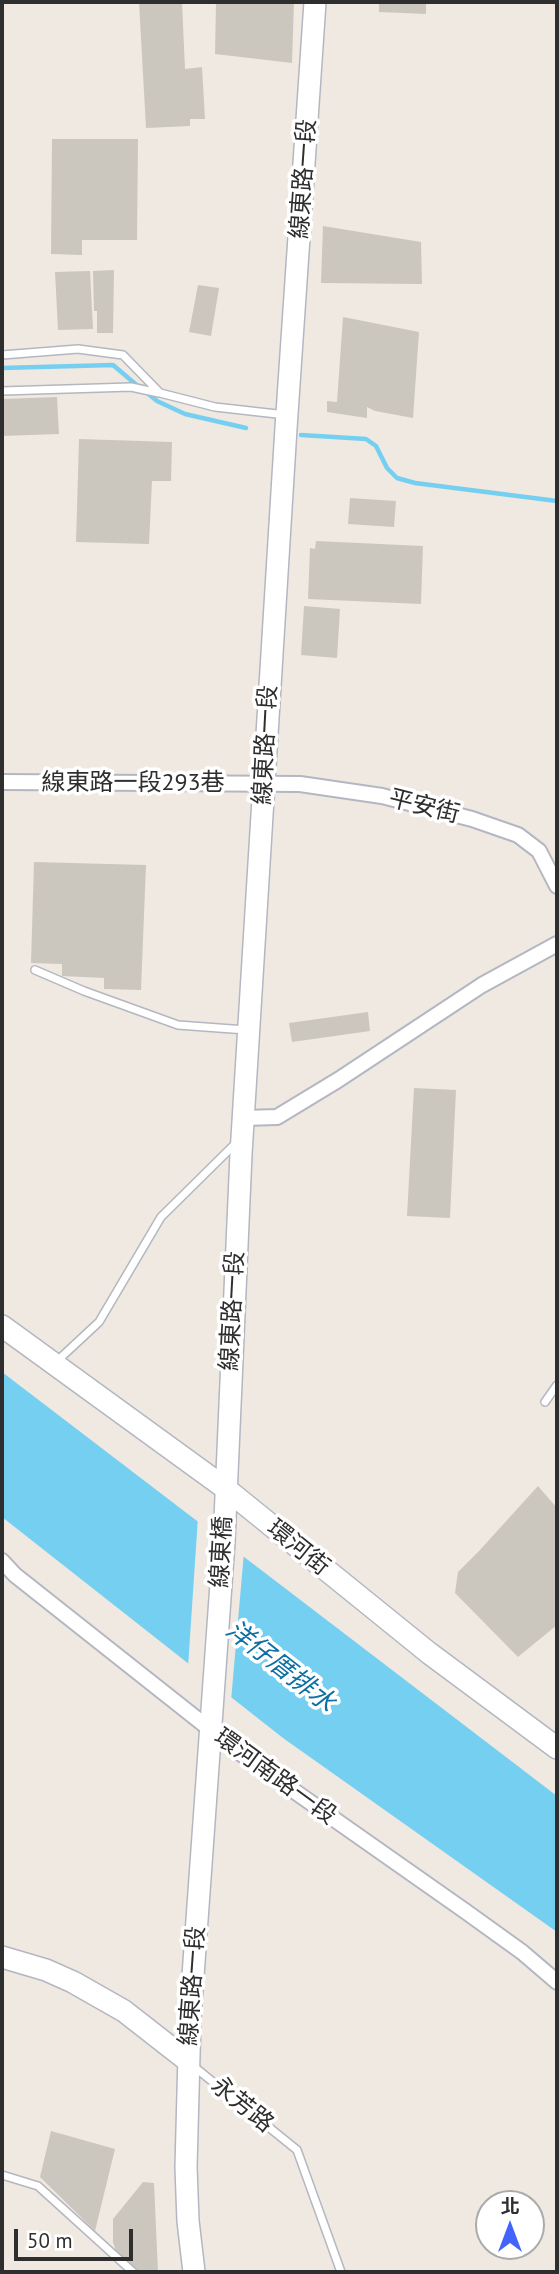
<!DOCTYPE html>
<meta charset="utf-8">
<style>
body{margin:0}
#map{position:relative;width:559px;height:2274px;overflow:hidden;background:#efe9e1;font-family:"PT Sans","Noto Sans TC",sans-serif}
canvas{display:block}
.frame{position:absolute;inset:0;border:4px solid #2e2e2e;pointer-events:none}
.north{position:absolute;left:475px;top:2190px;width:70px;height:70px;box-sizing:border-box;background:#fff;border:2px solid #ababab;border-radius:50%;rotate:0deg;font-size:19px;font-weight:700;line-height:28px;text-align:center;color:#2e2e2e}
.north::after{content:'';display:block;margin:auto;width:24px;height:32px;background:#4264fb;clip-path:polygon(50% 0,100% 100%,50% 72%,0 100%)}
.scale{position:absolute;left:14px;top:2229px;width:119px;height:32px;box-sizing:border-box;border:4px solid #2e2e2e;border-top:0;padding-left:9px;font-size:21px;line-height:24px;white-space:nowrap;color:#2e2e2e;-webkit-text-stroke:5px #fff;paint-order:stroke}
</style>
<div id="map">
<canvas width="559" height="2274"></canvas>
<div class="frame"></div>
<div class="north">北</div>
<div class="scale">50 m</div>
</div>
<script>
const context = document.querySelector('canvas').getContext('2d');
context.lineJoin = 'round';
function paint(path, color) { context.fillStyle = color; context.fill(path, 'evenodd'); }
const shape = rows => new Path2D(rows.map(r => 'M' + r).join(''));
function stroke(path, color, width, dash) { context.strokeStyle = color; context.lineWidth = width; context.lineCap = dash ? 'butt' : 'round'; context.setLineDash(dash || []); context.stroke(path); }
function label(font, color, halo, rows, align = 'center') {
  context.font = font + ' "PT Sans","Noto Sans TC",sans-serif'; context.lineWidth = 7; context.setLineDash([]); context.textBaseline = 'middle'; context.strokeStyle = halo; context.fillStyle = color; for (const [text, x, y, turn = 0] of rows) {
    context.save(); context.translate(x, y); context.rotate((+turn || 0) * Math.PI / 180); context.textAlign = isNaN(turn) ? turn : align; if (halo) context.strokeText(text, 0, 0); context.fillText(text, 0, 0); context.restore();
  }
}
const water = shape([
 [2,1372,557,1796,557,1932,283,1738,2,1517]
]);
const pier = shape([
 [198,1517,244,1552,231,1701,188,1667]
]);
const stream = shape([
 [2,368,113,365,139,387],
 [146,392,157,401,185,414,246,428],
 [301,435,366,439,376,446,387,468,397,478,415,483,557,501]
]);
const building = shape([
 [139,2,182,2,185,69,202,67,205,119,190,119,190,126,146,128],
 [216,2,294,2,292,63,215,54],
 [379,2,426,3,426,14,379,12],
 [52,139,138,139,137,240,82,240,82,255,51,254],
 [323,226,421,242,422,284,321,283],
 [114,270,113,333,97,333,97,311,94,311,93,271],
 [90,271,93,329,58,330,55,272],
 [198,285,219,288,211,336,189,332],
 [343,317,419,332,413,418,375,411,367,407,367,418,327,412,327,401,337,402],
 [57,397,59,434,2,436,2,399],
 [79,439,172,442,171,481,152,481,149,544,76,542],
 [350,498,396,501,394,527,348,524],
 [316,541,423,546,421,604,308,599,310,548,315,549],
 [304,606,340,609,337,658,301,655],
 [34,862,146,865,141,990,104,989,104,978,62,976,62,964,31,963],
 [368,1012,370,1031,292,1042,289,1023],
 [414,1088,456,1090,450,1218,407,1216],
 [538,1486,557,1508,557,1625,518,1657,455,1593,458,1572,479,1551],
 [51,2131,115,2149,95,2231,40,2177],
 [143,2182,154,2183,158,2272,138,2272,117,2254,113,2242,113,2219]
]);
const lane = shape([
 [2,355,78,349,123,355,160,393,215,407,286,415],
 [2,391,131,387,159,393],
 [35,970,84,991,178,1025,246,1030],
 [56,1362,99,1322,161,1217,236,1143],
 [545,1402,557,1385],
 [192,2065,297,2150,341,2272],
 [2,2175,38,2186,133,2272]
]);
const street = shape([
 [2,782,300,784,382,796,472,819,518,835,539,851,557,886],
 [244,1118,277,1117,338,1080,482,985,557,944],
 [2,1561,15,1575,240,1753,465,1911,522,1952,557,1982]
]);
const secondary = shape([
 [2,1326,225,1488,429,1653,557,1748],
 [2,1957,46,1970,73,1982,124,2011,188,2061],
 [194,2272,188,2221,186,2167,190,2018,224,1542,241,1154,286,428,315,2]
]);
const streetNames = [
 ["線東路一段",304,179,-86],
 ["線東路一段",266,745,-87],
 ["線東路一段293巷",133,783],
 ["平安街",424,807,14],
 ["線東路一段",233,1311,-87],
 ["環河街",298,1548,39],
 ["線東橋",222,1552,-87],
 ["環河南路一段",275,1777,36],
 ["線東路一段",193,1986,-86],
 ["永芳路",242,2105,39]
];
const waterNames = [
 ["洋仔厝排水",280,1667,38]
];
paint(water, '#75cff0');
paint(pier, '#efe9e1');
stroke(stream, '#75cff0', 4.5);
paint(building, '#cbc7bf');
stroke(lane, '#b4b7c1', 10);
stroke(street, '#b4b7c1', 18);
stroke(secondary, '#b4b7c1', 24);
stroke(lane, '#fff', 7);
stroke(street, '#fff', 14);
stroke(secondary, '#fff', 21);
label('24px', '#2e2e2e', '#fff', streetNames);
label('italic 26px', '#0d6fa3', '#fff', waterNames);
</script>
